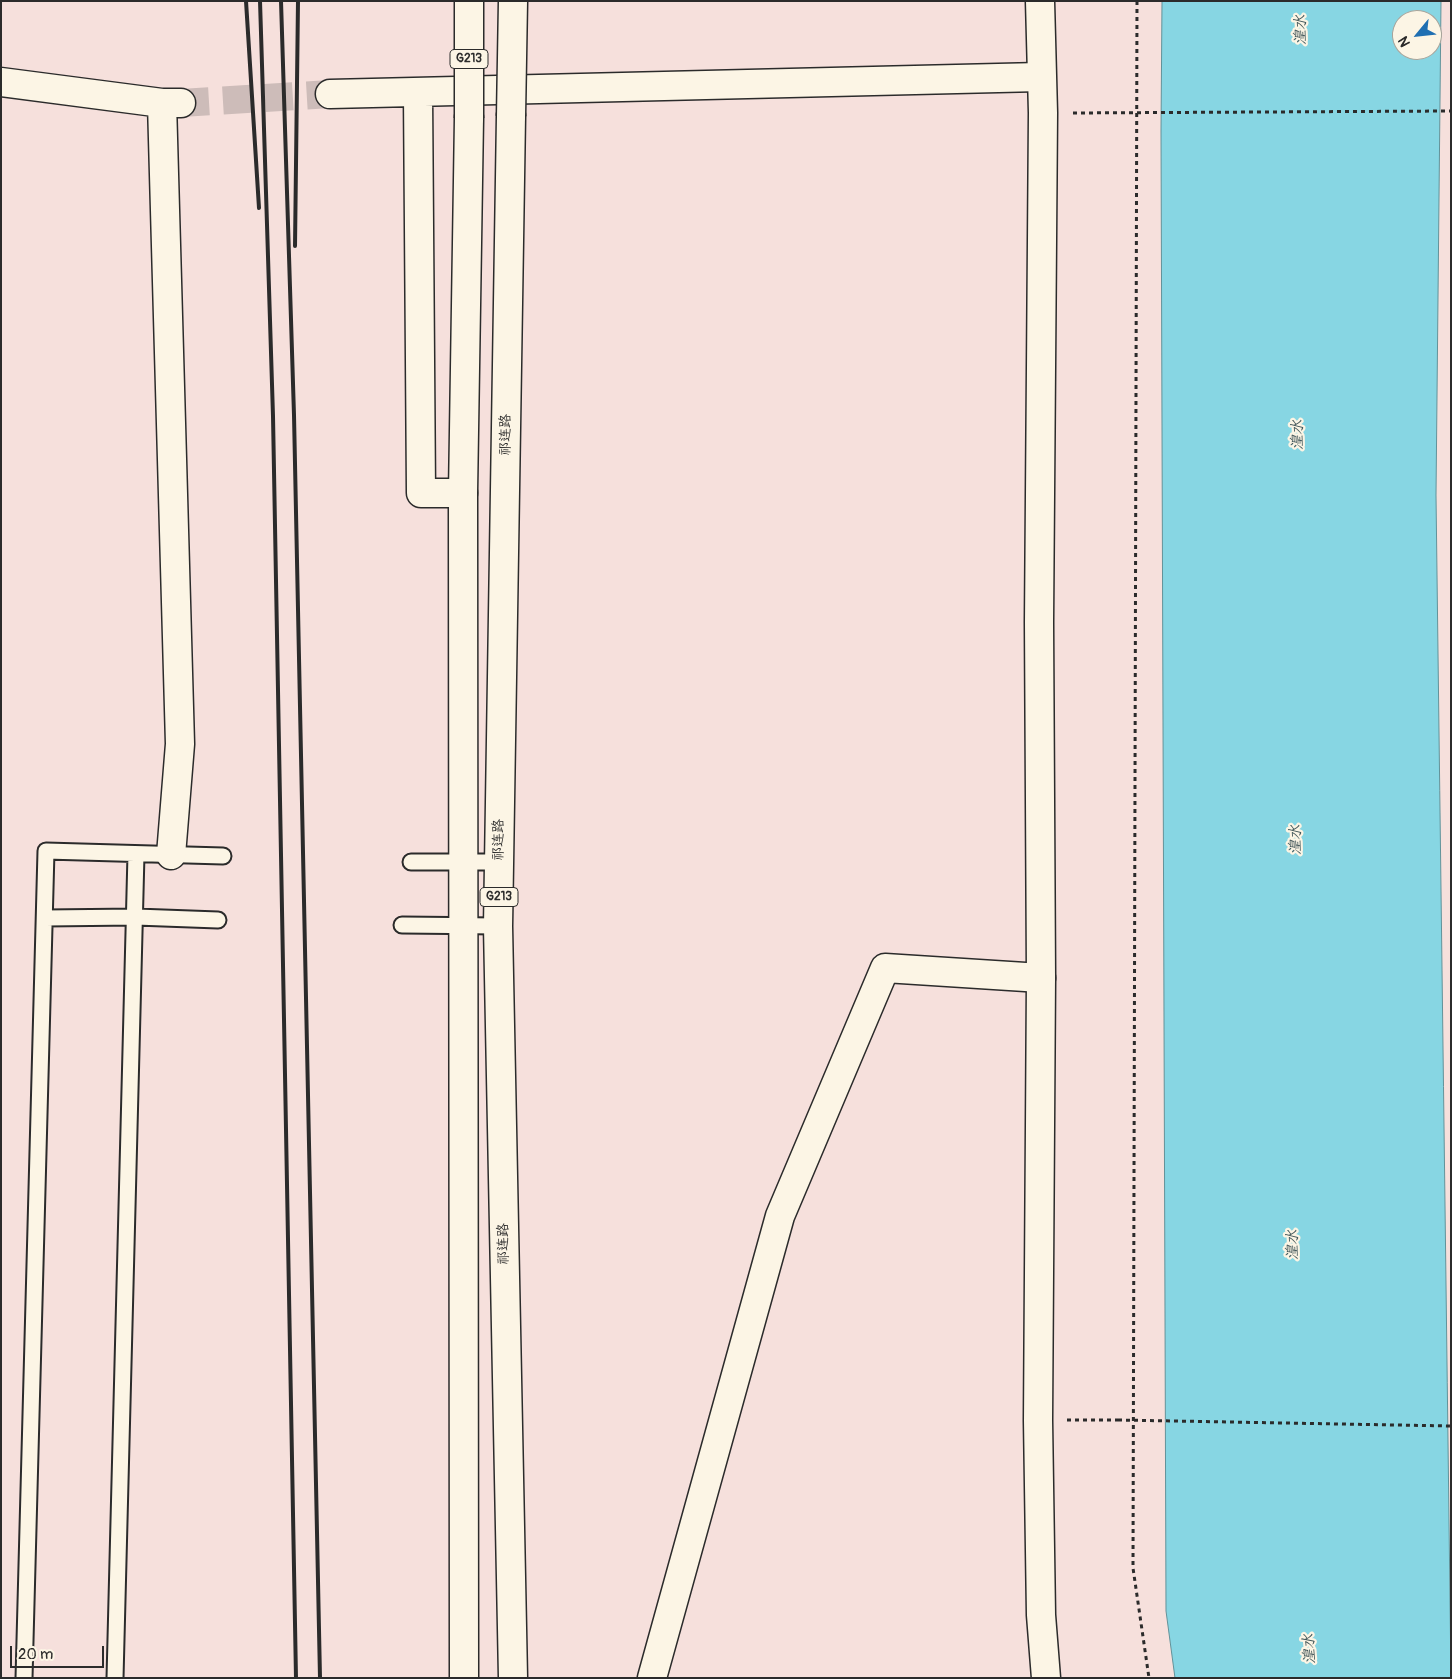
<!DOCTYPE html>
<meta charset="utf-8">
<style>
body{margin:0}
#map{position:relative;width:1452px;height:1679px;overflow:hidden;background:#f6e0dc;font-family:Pangolin,sans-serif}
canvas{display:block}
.frame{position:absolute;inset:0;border:2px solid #2b2b2b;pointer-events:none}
.north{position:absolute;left:1392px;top:10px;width:50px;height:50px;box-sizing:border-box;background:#fcf5e5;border:1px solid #a8a49b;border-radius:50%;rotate:242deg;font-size:14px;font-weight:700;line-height:20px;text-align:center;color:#2b2b2b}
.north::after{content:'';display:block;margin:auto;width:18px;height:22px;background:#1f6fb2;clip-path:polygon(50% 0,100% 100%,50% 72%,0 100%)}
.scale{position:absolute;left:10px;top:1646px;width:94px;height:22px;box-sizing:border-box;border:2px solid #2b2b2b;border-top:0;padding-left:6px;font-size:15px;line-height:18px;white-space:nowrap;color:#2b2b2b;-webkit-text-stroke:4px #fcf5e5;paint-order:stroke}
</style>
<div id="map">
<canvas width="1452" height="1679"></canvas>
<div class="frame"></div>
<div class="north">N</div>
<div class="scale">20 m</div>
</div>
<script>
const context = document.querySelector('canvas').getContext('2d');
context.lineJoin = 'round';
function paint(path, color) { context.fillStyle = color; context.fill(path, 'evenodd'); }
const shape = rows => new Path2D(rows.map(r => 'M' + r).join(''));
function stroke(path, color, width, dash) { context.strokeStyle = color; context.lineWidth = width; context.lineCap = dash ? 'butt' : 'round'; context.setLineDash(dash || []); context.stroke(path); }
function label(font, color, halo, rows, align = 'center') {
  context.font = font + ' Pangolin,"LXGW WenKai TC",sans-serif'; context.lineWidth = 4.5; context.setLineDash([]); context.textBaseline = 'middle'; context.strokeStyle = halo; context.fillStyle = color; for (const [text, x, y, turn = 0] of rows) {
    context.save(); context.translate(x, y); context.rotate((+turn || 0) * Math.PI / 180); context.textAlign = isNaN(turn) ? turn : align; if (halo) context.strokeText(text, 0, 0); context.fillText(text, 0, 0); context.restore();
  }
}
const water = shape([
 [1162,1,1441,1,1436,495,1451,1678,1175,1678,1166,1611,1161,131,1162,1],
 [1402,20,1432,20,1432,50,1402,50,1402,20]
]);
const minorTunnel = shape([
 [181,103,330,94]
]);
const path = shape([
 [1137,1,1133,1568,1149,1678],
 [1073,113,1451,111],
 [1067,1420,1118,1420]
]);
const service = shape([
 [411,862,499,862],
 [45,918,136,917,218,920],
 [402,925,498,926],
 [24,1678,46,851,223,856],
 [115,1678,136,854]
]);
const minor = shape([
 [1,82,162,103,181,103],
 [330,94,1040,77],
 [418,94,421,493,463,493],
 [162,103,180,744,171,855],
 [652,1678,780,1216,885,968,1041,978]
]);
const tertiary = shape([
 [1040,1,1043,113,1039,622,1041,978,1038,1420,1041,1615,1046,1678]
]);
const trunk = shape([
 [511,116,498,926,513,1678],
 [464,1678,463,493,469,118]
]);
const rail = shape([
 [246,1,259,208],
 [260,1,273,416,296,1678],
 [281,1,294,415,320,1678],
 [295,246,298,1]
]);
const pathBridge = shape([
 [1118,1420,1451,1426]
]);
const trunkBridge = shape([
 [511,116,513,1],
 [469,118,469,1]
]);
const shields = [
 [469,59,38],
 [499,897,38]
];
const shieldNames = [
 ["G213",469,59],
 ["G213",499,897]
];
const streetNames = [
 ["祁连路",506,435,-89],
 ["祁连路",499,840,-89],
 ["祁连路",504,1244,-91]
];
const waterNames = [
 ["湟水",1301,30,-90],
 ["湟水",1298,435,-90],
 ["湟水",1296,840,-90],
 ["湟水",1293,1245,-90],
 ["湟水",1310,1649,-93]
];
paint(water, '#87d6e3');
stroke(water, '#629299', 1);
stroke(minorTunnel, '#cdbcb9', 28, [28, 14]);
stroke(service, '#2b2b2b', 19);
stroke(minor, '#2b2b2b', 31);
stroke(tertiary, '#2b2b2b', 31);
stroke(trunk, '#2b2b2b', 31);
stroke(path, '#2b2b2b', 3, [4, 4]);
stroke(service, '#fcf5e5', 15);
stroke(minor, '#fcf5e5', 28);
stroke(tertiary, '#fcf5e5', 28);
stroke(trunk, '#fcf5e5', 28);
stroke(rail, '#2b2b2b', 4);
stroke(trunkBridge, '#2b2b2b', 31, []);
stroke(pathBridge, '#2b2b2b', 3, [4, 4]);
stroke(trunkBridge, '#fcf5e5', 28);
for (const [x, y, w] of shields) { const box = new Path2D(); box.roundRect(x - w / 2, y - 9.5, w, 19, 4); context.fillStyle = '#fcf5e5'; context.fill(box); stroke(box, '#2b2b2b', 1); }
label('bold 12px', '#2b2b2b', null, shieldNames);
label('14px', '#2b2b2b', '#fcf5e5', streetNames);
label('italic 15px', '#425659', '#fcf5e5', waterNames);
</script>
